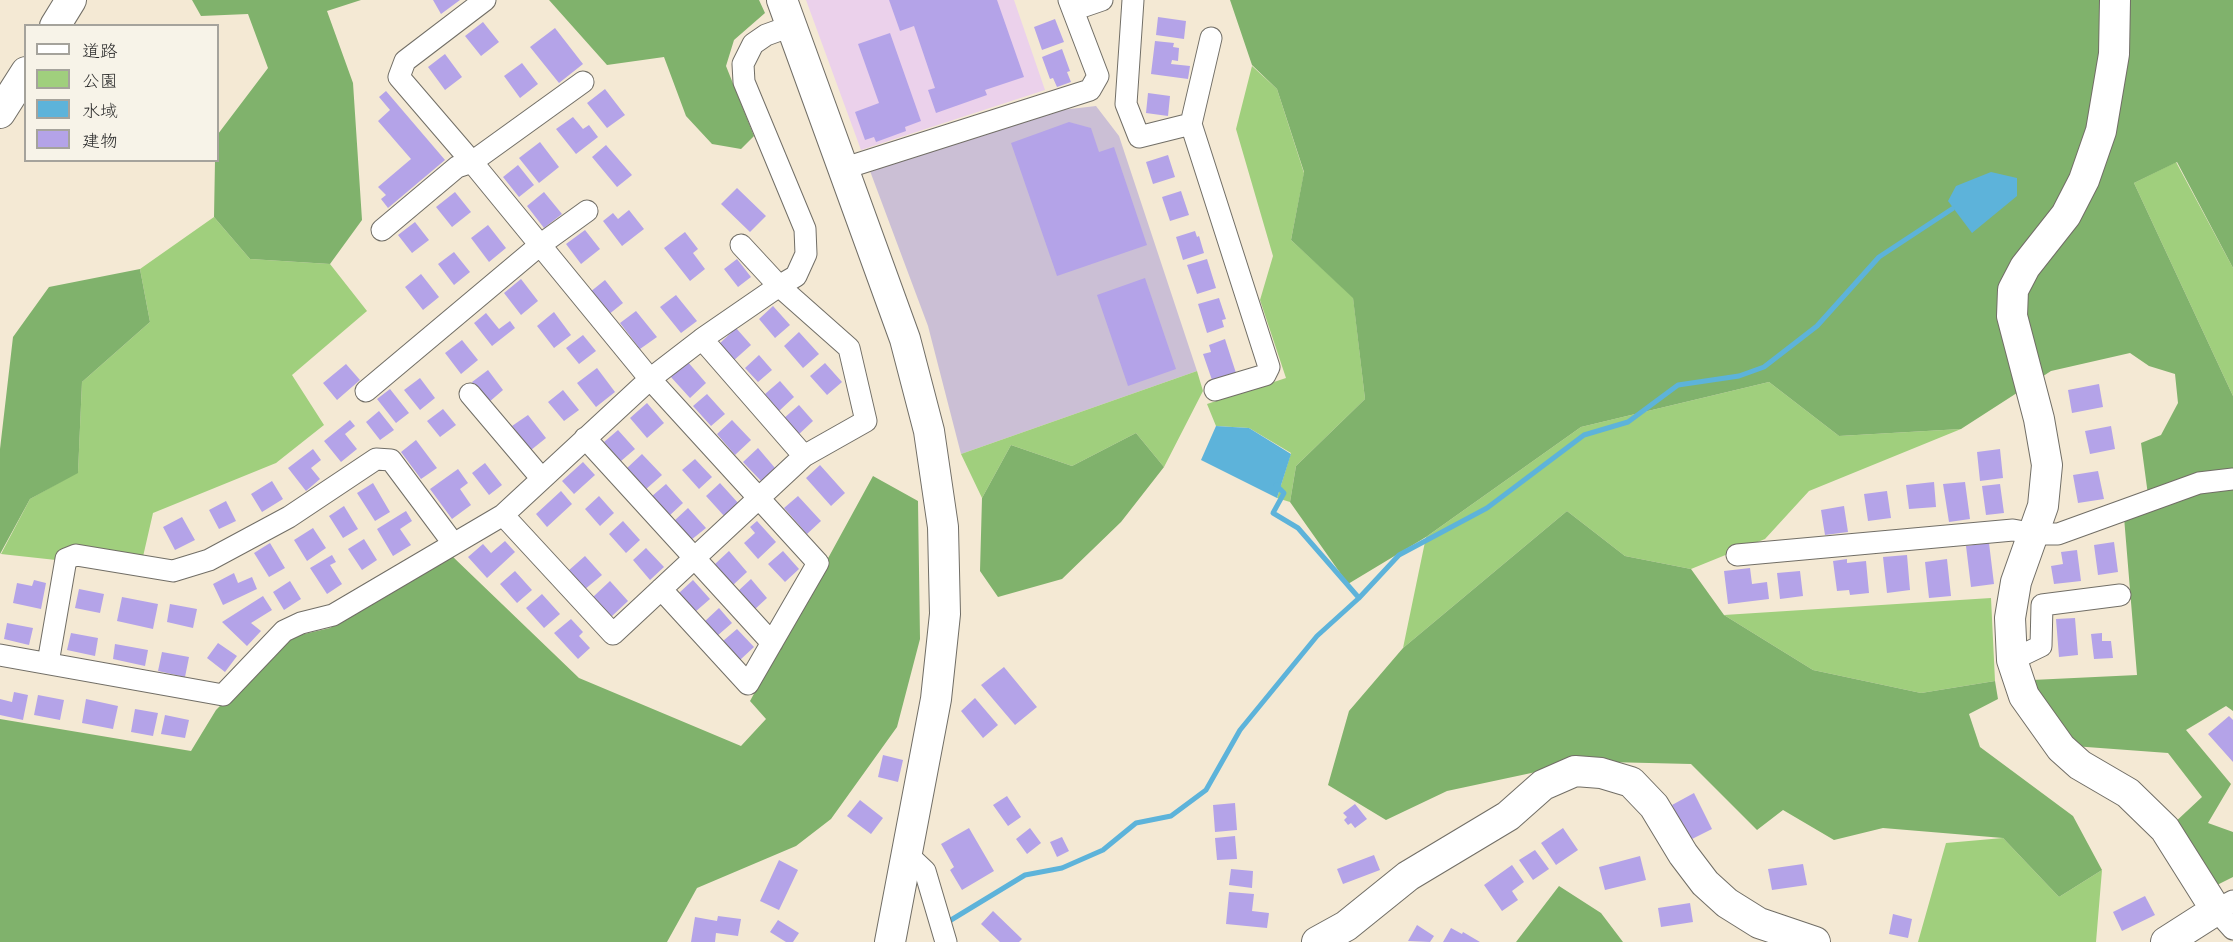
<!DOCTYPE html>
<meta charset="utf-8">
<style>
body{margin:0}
#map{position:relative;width:2233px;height:942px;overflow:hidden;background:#f4e9d4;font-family:"Patrick Hand","Klee One",sans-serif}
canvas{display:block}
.legend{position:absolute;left:24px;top:24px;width:195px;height:138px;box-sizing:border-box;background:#f7f3e8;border:2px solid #a5a39c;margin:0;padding:8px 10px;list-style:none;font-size:18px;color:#2b2b2b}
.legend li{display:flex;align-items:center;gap:12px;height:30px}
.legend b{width:30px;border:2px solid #a5a39c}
</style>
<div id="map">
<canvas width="2233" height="942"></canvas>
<ul class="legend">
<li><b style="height:8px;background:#fff"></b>道路</li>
<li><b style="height:16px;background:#a0cf7d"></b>公園</li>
<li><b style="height:16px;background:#5db3da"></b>水域</li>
<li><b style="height:16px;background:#b4a3e8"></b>建物</li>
</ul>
</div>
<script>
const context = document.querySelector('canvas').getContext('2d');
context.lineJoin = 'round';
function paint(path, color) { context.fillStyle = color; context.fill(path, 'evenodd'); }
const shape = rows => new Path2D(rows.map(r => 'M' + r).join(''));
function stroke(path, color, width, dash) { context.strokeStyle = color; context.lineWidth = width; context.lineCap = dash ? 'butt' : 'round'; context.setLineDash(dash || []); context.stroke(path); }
const built = shape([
 [806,0,1014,0,1045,90,861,150]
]);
const industrial = shape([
 [1096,106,1119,136,1197,371,961,454,928,326,870,171,1053,111]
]);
const green = shape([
 [1252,66,1277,89,1304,173,1291,240,1353,297,1365,399,1296,466,1290,502,1277,498,1291,453,1249,428,1216,426,1207,404,1286,378,1260,300,1273,256,1236,129],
 [2176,162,2233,268,2233,396,2134,183],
 [214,217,250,259,330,264,367,311,292,375,324,425,276,463,153,513,142,561,56,560,1,554,30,499,78,472,82,382,150,322,140,269],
 [1197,371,1203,391,1164,467,1136,433,1072,466,1011,445,982,498,961,454],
 [1769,382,1839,436,1961,429,1809,491,1765,539,1691,569,1625,556,1567,511,1403,648,1426,537,1581,427],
 [1991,598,1995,681,1921,693,1813,670,1724,615],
 [2003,838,2059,897,2102,870,2096,942,1918,942,1946,843]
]);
const forest = shape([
 [192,0,361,0,327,11,353,83,362,220,330,264,250,259,214,217,215,161,218,160,218,134,268,68,248,14,201,16],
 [549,0,759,0,765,13,734,40,726,66,754,136,741,149,712,144,686,116,664,57,607,65],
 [1230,0,2233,0,2233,268,2177,162,2134,183,2233,396,2233,711,2226,706,2186,730,2231,784,2208,823,2233,832,2233,877,2213,887,2172,825,2202,797,2168,753,2073,746,2032,680,2137,675,2124,517,2148,495,2141,443,2161,435,2178,403,2175,374,2149,366,2130,353,2051,371,1961,429,1839,436,1769,382,1581,427,1426,537,1348,584,1290,502,1296,466,1365,399,1353,298,1291,240,1304,172,1277,89,1252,65],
 [140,269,150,322,82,382,78,473,30,499,0,554,0,449,13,337,49,287],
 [1136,433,1164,467,1121,522,1062,579,998,597,980,571,982,498,1011,445,1072,466],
 [873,476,918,501,920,639,897,727,831,819,796,846,697,888,667,942,0,942,0,719,191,751,216,710,287,638,330,628,452,556,579,678,741,746,766,719,750,701],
 [1567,511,1625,556,1691,569,1724,615,1813,670,1921,693,1995,681,1998,699,1969,714,1980,747,2073,816,2102,870,2059,897,2003,838,1883,828,1834,840,1783,810,1757,830,1691,764,1607,762,1536,772,1447,791,1386,820,1328,785,1349,711,1403,648],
 [1559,886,1601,913,1623,942,1516,942]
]);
const water = shape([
 [1991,172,2017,178,2017,196,1972,233,1948,201,1956,186],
 [1216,426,1249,428,1291,454,1277,498,1201,460]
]);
const stream = shape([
 [1276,485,1284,493,1273,513,1298,528,1359,598],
 [947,925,951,920,1025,875,1062,868,1103,850,1136,823,1171,816,1206,790,1240,730,1317,636,1359,598,1399,555,1487,508,1584,435,1628,422,1678,385,1739,376,1764,367,1817,326,1879,257,1952,209]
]);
const building = shape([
 [433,0,460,0,441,14],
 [889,0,997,0,1024,77,985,90,987,95,936,113,928,90,935,88,914,26,900,31],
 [1158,17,1186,21,1184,39,1156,35],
 [1055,19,1064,42,1042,50,1034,27],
 [483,22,499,42,481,56,465,36],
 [555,28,583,64,559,83,530,47],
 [890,33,921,121,905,127,906,131,876,142,874,137,865,140,855,112,879,103,858,44],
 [1155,41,1174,43,1173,47,1179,48,1178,61,1172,60,1171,64,1190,66,1188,79,1151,74],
 [1062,49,1070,71,1067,72,1071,82,1057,87,1053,78,1050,79,1042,57],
 [445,54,462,77,445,90,428,67],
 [522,63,538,84,520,98,504,76],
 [605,89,625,115,607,128,587,103],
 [386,91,445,160,388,208,381,199,386,195,378,187,411,159,378,121,390,110,379,97],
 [1148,93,1170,96,1168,116,1146,113],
 [573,117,583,129,589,125,598,137,576,154,556,129],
 [1069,122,1091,128,1099,152,1114,147,1147,245,1057,276,1011,143],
 [540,142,559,167,539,183,519,158],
 [606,145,632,175,617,187,592,157],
 [1168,155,1175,177,1153,184,1146,162],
 [518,165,534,185,519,197,503,177],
 [737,188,766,216,750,232,721,204],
 [1181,191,1189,215,1170,221,1162,197],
 [455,192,471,212,452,227,436,207],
 [544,192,562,214,544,228,527,206],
 [629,210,644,229,622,246,603,221,613,213,618,219],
 [415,222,429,240,412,253,398,235],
 [488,225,506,248,489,262,471,238],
 [585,230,600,249,581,264,566,244],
 [1195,231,1197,237,1199,236,1204,253,1183,260,1176,237],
 [685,232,698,249,693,253,705,269,690,281,664,248],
 [454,252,470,272,454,285,438,264],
 [737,259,751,277,738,287,724,269],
 [1207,259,1216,288,1197,294,1187,265],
 [421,274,439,297,423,310,405,287],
 [1145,278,1176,369,1128,386,1097,295],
 [521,279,538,301,521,315,504,293],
 [605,280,623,303,608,315,590,292],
 [676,295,697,321,681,333,660,307],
 [1219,298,1226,319,1222,320,1224,327,1207,333,1198,304],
 [773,306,790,325,775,338,759,319],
 [636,311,657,337,640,349,620,323],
 [554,312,571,335,554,348,537,326],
 [486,313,499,329,510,321,515,328,492,346,474,323],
 [736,328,751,345,732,362,717,346],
 [799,332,819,354,803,368,784,346],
 [583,335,596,351,579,364,566,348],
 [1225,339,1236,373,1212,380,1203,354,1211,352,1209,345],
 [462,340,478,360,461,374,445,353],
 [759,355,772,370,758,382,745,368],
 [687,361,706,383,690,398,670,376],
 [825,363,842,382,827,395,810,376],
 [346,364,360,380,337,400,323,383],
 [597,368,615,392,596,407,577,383],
 [488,370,503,390,488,403,472,382],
 [420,378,435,398,420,410,404,390],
 [780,381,794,397,779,411,765,394],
 [2099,384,2103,407,2072,413,2068,390],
 [390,389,409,413,396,423,377,399],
 [563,390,579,410,564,421,548,402],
 [707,394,725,414,711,426,693,406],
 [647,403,664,423,647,438,630,418],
 [799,405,813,421,797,436,783,419],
 [443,409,456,425,440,437,427,421],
 [379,411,394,430,380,440,366,422],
 [528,415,546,438,531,450,512,426],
 [350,420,355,426,345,434,357,449,341,462,324,441],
 [732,420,751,440,735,455,717,434],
 [2111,426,2115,449,2090,454,2085,431],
 [618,430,635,449,621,461,604,442],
 [416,440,437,468,421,479,401,452],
 [758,448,775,468,761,481,743,462],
 [313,449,321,460,311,468,320,479,306,491,288,468],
 [2000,449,2003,478,1980,481,1977,452],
 [642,454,662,475,645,490,626,469],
 [695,459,712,477,699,489,682,470],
 [583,462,595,475,574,494,562,481],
 [485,463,502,485,489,495,472,473],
 [820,465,845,493,831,506,806,478],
 [458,469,468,483,460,489,471,505,452,519,430,489],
 [2098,471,2104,499,2078,503,2073,475],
 [272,481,283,499,262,512,251,494],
 [1934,482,1936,507,1909,509,1906,485],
 [1965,482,1970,519,1949,522,1943,484],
 [373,483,390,512,375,521,357,493],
 [720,483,739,504,725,517,706,496],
 [666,484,683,503,669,516,651,497],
 [2000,484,2004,513,1986,515,1982,486],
 [561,491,572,504,547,527,536,514],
 [1887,491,1891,518,1868,521,1864,494],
 [599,496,614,513,600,526,585,509],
 [798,496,821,521,807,534,784,508],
 [226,501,236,521,219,529,209,510],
 [344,506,358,529,343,538,329,516],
 [1844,506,1848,532,1825,535,1821,510],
 [688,508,706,528,691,540,674,521],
 [406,511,412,521,400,529,411,545,393,556,377,529],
 [182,517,195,540,175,550,163,527],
 [623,521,640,540,626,553,609,534],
 [757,521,776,542,758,559,744,543,755,533,750,527],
 [313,528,326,548,307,561,294,540],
 [364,539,377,560,362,570,348,549],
 [505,541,515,552,487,578,468,557,483,544,491,553],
 [2114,542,2118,572,2098,575,2094,545],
 [270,543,285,568,269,577,254,553],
 [1989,543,1994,584,1971,587,1966,546],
 [646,548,664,567,650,580,633,560],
 [2077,550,2081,581,2054,584,2051,566,2063,564,2061,552],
 [729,551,747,572,733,585,715,564],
 [783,551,799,569,785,582,768,564],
 [332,555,336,562,330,565,342,584,327,594,310,568],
 [1907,555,1910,590,1887,593,1883,557],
 [585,556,602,575,584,590,568,571],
 [1847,559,1847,563,1866,561,1869,593,1850,595,1849,590,1837,591,1833,561],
 [1947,559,1951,596,1929,598,1925,562],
 [1750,568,1752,584,1767,582,1769,599,1728,604,1724,571],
 [515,571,532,590,517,603,500,584],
 [1800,571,1803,596,1780,599,1777,573],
 [234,573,238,583,252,577,257,589,223,605,213,584],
 [751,579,767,598,754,610,737,592],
 [34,580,46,583,41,609,13,603,17,583,32,586],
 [693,580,710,599,695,612,679,593],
 [290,581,301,599,284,610,273,592],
 [610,581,628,601,611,617,593,597],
 [79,589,104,594,100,613,75,608],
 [542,594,560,614,544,628,526,608],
 [263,596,272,610,251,623,261,631,247,646,222,622],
 [122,597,158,604,153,629,117,621],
 [170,604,197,609,193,628,167,622],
 [719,608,732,623,717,636,704,622],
 [2075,618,2078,655,2059,657,2056,619],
 [571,619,583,632,579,636,590,648,578,659,554,633],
 [7,623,33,628,29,645,4,639],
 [737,629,754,647,740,660,723,641],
 [71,633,98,638,95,656,67,650],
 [2102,633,2102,641,2111,641,2113,658,2094,659,2091,634],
 [218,643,237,656,225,672,207,658],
 [115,644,148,650,145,666,113,659],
 [162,652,189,657,185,677,158,671],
 [1004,667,1037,707,1015,725,981,685],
 [14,692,28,695,23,720,0,715,0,699,12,702],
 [38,695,64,700,60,720,34,715],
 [975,698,998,725,983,738,961,711],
 [86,699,118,706,113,729,82,723],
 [135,709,158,713,153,736,131,732],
 [165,715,189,720,185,738,161,734],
 [2229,716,2233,720,2233,762,2208,734],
 [883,755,903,760,898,782,878,777],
 [1694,793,1712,829,1690,840,1672,805],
 [1007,796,1021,817,1008,826,993,805],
 [860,800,883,818,871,834,847,816],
 [1235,803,1237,830,1215,832,1213,805],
 [1355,804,1367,819,1355,828,1351,823,1348,825,1344,820,1347,817,1343,813],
 [969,828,994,871,962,890,950,870,954,867,941,844],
 [1030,828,1041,843,1027,854,1016,839],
 [1563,828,1578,850,1556,865,1541,843],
 [1235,836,1237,859,1217,860,1215,838],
 [1062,837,1069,851,1057,857,1050,842],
 [1535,850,1549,869,1533,880,1519,860],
 [1374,855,1380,870,1343,884,1337,869],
 [1640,856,1646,880,1605,890,1599,867],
 [779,860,798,870,779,910,760,901],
 [1803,864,1807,885,1772,890,1768,869],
 [1512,865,1524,882,1512,891,1518,900,1502,911,1484,885],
 [1231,869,1253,871,1252,888,1229,885],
 [1229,892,1254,894,1252,911,1269,913,1267,928,1226,924],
 [2145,896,2155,915,2122,931,2113,912],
 [1690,903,1693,922,1661,927,1658,908],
 [993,911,1022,939,1019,942,1000,942,981,924],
 [1893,914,1912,919,1908,938,1889,934],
 [718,916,741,919,738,936,716,933,715,942,691,942,695,917,717,921],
 [778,920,799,933,793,942,786,942,770,932],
 [1417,925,1434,936,1430,942,1408,941],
 [1451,928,1462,934,1463,932,1480,942,1443,942]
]);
const street = shape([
 [485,0,405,61,399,77,472,162,650,379,818,563,748,684,661,589],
 [1133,0,1126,104,1139,137,1191,124,1211,38],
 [1073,10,1102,0],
 [1191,124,1269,367,1265,375,1215,390],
 [842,169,1090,90,1098,76,1069,0],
 [382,230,457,167,472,162,583,82],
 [702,339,804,456],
 [366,391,540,245,587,211],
 [470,394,542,479],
 [585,438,772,643],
 [503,515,613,634,804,456,866,421,849,348,779,286,796,276,806,254,805,229,744,82,743,64,753,44,766,35,791,26],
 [1737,555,2013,530,2035,534,2058,534,2199,483,2233,479],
 [0,655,223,695,284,631,301,623,333,615,503,515,650,379,702,339,779,286,741,245],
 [2012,660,2041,646,2042,605,2120,595],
 [48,663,66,559,76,555,173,571,209,560,289,517,376,459,391,460,453,543],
 [906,853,925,871,946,942],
 [2233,901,2216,910,2233,929]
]);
const secondary = shape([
 [782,0,905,339,929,431,943,527,945,614,936,699,890,942],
 [2115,0,2114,54,2101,131,2084,180,2066,215,2025,267,2013,290,2012,316,2039,419,2047,465,2043,506,2016,582,2010,618,2012,660,2024,696,2061,748,2080,765,2128,793,2165,829,2216,910,2166,942],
 [55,26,71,0],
 [0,113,26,72],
 [1317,942,1346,926,1408,876,1508,816,1543,785,1575,771,1601,773,1631,782,1654,806,1683,854,1705,883,1727,903,1759,923,1815,942]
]);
paint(built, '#ebd1eb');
paint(industrial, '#cbbfd5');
paint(green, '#a0cf7d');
paint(forest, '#80b26c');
paint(water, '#5db3da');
stroke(stream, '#5db3da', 5);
paint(building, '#b4a3e8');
stroke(street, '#716e66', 23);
stroke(secondary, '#716e66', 32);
stroke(street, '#fff', 21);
stroke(secondary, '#fff', 30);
</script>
